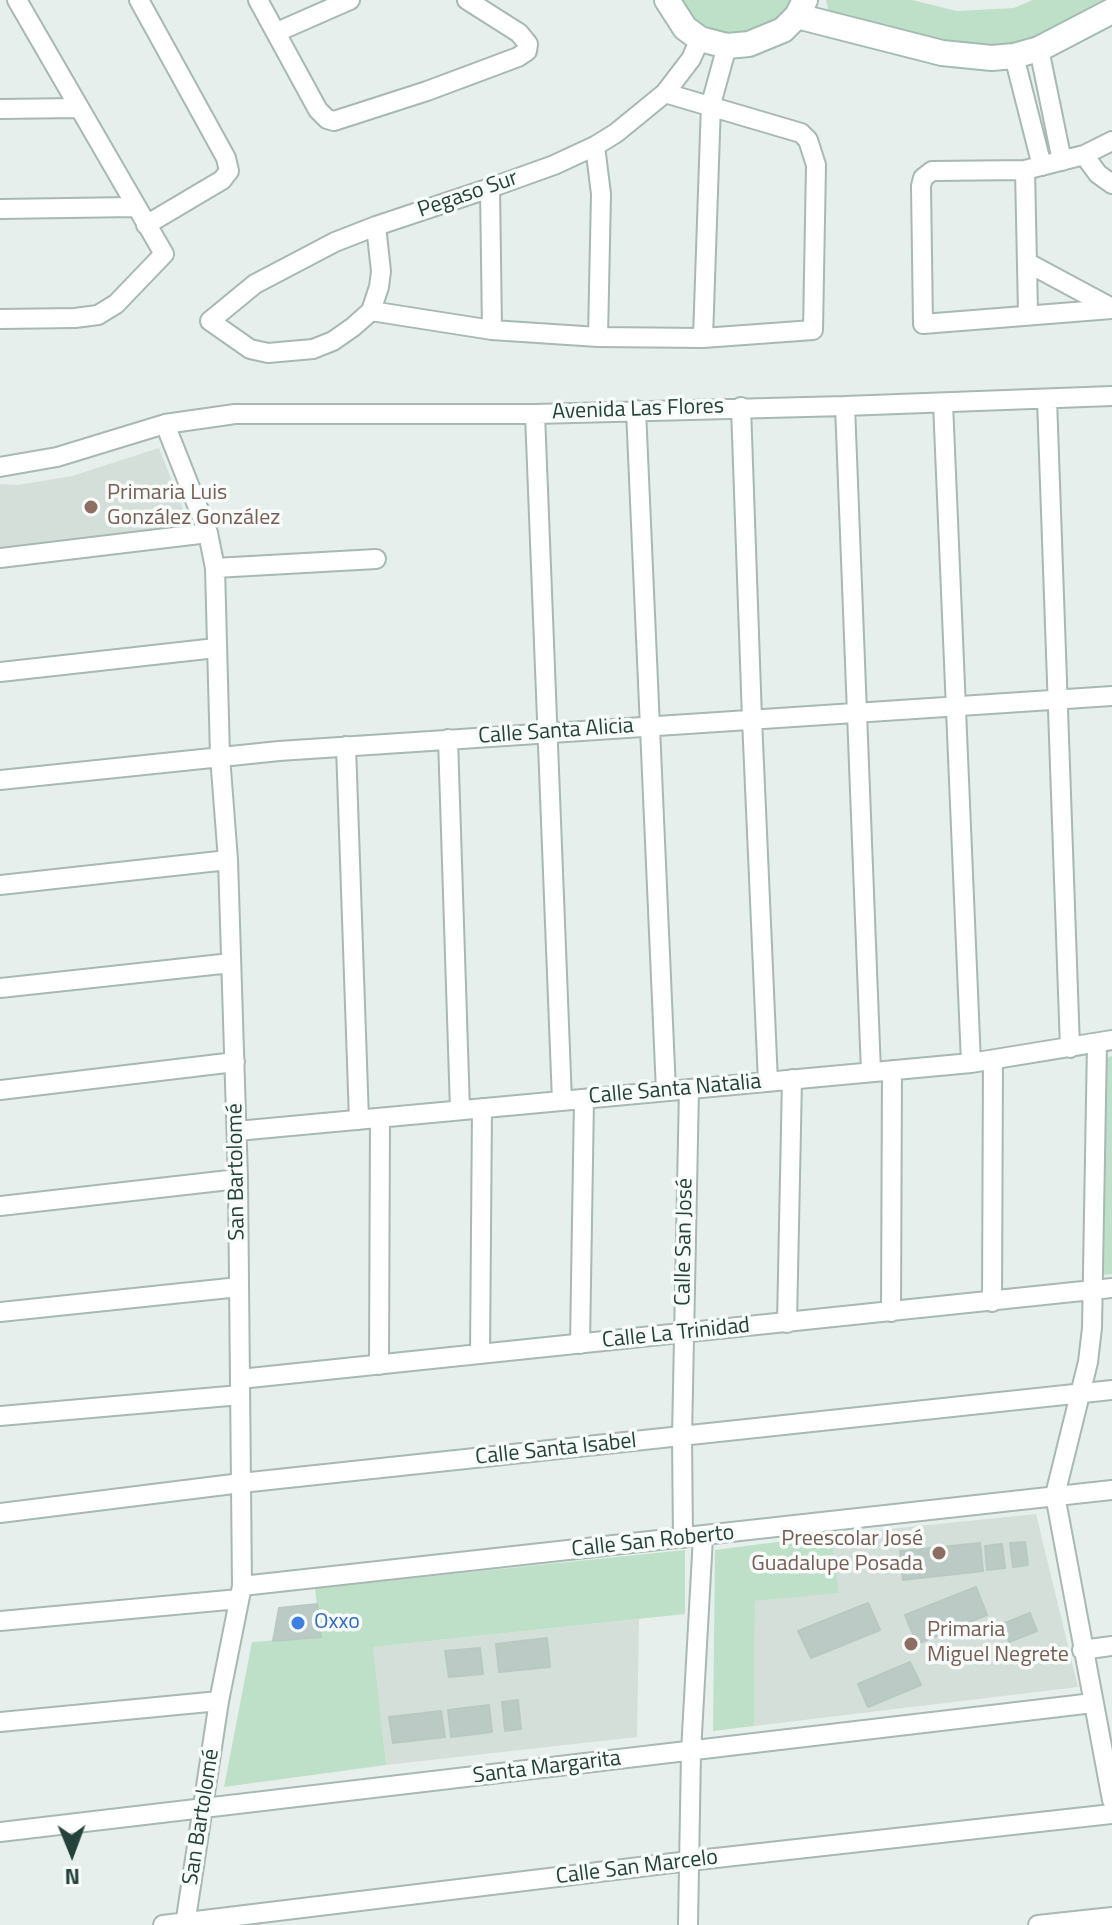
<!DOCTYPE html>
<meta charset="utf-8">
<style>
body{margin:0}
#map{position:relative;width:1112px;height:1925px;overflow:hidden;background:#e6efeb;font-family:"Titillium Web",sans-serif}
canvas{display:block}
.north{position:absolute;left:32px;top:1813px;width:80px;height:80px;-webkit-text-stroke:6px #f7fbf9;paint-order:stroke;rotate:179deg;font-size:22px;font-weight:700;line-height:32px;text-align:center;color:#24423a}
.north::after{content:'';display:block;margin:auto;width:28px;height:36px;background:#24423a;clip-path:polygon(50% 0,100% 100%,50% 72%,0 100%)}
</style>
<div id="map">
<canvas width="1112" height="1925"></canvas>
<div class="north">N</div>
</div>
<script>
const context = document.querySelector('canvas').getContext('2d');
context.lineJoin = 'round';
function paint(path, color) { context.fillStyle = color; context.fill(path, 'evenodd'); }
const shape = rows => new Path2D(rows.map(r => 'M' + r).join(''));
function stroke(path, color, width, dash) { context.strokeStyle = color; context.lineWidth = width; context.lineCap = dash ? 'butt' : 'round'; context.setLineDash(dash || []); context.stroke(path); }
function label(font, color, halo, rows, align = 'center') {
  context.font = font + ' "Titillium Web",sans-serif'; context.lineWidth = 7; context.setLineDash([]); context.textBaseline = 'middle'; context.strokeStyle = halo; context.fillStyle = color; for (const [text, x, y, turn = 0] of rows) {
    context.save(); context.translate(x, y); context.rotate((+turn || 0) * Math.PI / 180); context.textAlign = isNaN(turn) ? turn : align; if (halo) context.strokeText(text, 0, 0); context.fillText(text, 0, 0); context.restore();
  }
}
const built = shape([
 [159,448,191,530,0,552,0,484,18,485,72,476],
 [1036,1514,1078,1687,754,1726,755,1601,838,1592,831,1535],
 [639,1619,637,1737,386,1765,372,1647]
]);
const green = shape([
 [675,0,795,0,788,14,736,40,693,25],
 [826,0,912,0,957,11,1014,8,1033,0,1112,0,1033,43,955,47,829,14],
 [1112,1056,1112,1274,1104,1275,1105,1058],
 [831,1535,839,1593,755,1601,754,1726,713,1731,715,1550],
 [685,1550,685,1614,373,1647,386,1765,224,1787,252,1642,320,1637,315,1588]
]);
const building = shape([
 [1025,1542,1028,1565,1013,1567,1010,1543,1025,1542],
 [980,1543,983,1571,903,1580,900,1551,980,1543],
 [1002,1544,1005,1568,987,1570,985,1546,1002,1544],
 [976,1587,987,1615,917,1644,905,1615,976,1587],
 [868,1603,880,1630,811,1658,798,1631,868,1603],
 [317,1604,321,1637,273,1641,279,1608,317,1604],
 [1030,1613,1037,1631,1009,1642,1002,1624,1030,1613],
 [547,1638,550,1667,499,1672,496,1644,547,1638],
 [480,1648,483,1674,449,1677,445,1651,480,1648],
 [910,1662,921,1685,868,1707,858,1684,910,1662],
 [518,1700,521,1729,505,1731,502,1702,518,1700],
 [489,1705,492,1732,451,1737,448,1710,489,1705],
 [441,1711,445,1737,393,1743,389,1717,441,1711]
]);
const street = shape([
 [139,0,226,158,229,171,222,180,146,225],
 [258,0,318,110,327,119,334,121,427,91,518,57,527,51,528,44,519,33,467,0],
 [277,32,350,0],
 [1039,49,1062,161],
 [1014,56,1042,166],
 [0,109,78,108],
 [1112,141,1084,155,1025,170,932,171,923,178,921,186,923,324,1112,309],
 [595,146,601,194,598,337],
 [1084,155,1098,174,1112,184],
 [1025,170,1028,313],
 [490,188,492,330],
 [0,209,134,207],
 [376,226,381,271,379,287,371,311,353,327,333,341,313,349,268,353,250,349,210,321,255,284,335,242,376,226,490,188,554,165,595,146,616,133,665,93,691,59,700,39],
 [1028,263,1110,307],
 [371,311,492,330,598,337,703,338,813,330,816,165,808,140,801,133,665,93],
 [0,319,75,318,98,315,116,304,164,254,17,0],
 [703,338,711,104,727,46],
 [1047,399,1070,1048],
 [943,403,971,1063],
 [845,406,871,1072],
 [741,407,752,719,768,1082],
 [636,410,666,1091],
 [535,414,562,1101],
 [165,424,208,533,215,568,220,756,228,860,238,1179,242,1586,219,1701,185,1925],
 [0,467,57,457,165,424,235,414,535,414,845,406,1112,396],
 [0,558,208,533],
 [215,568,376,559],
 [0,672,216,648],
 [448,739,460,1110],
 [346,746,359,1120],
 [0,780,279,751,1112,696],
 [0,885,228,860],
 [0,988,231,963],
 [1097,1043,1092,1328,1088,1362,1055,1495,1112,1800],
 [0,1090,235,1062],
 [237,1131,971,1063,1112,1040],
 [0,1206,238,1179],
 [992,1302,993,1060],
 [0,1312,239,1287],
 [891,1312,892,1070],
 [787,1323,792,1079],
 [580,1344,584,1099],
 [480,1354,482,1108],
 [379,1365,380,1118],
 [240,1379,1112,1288],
 [0,1416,240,1395],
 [0,1513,241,1483,1112,1390],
 [683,1538,682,1437,689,1089],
 [242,1586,1112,1490],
 [0,1621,239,1599],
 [1082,1650,1112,1646],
 [0,1722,219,1701],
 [0,1832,1093,1703],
 [163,1925,689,1861,1112,1814],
 [688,1925,691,1752,703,1537],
 [1038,1925,1112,1917]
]);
const secondary = shape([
 [667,0,685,28,700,39,727,46,749,44,783,30,797,16,805,0],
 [797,16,942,53,992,58,1014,56,1039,49,1112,11]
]);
const markers = [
 [91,507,8,"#8d6e63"],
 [939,1553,8,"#8d6e63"],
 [298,1623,8,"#3f7fe0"],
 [911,1644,8,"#8d6e63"]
];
const streetNames = [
 ["Pegaso Sur",468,195,-19],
 ["Avenida Las Flores",638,410,-2],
 ["Calle Santa Alicia",556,732,-4],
 ["Calle Santa Natalia",675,1090,-5],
 ["San Bartolomé",237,1172,-91],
 ["Calle San José",685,1242,-89],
 ["Calle La Trinidad",676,1334,-6],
 ["Calle Santa Isabel",556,1450,-6],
 ["Calle San Roberto",653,1542,-6],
 ["Santa Margarita",547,1768,-7],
 ["San Bartolomé",202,1817,-81],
 ["Calle San Marcelo",637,1868,-7]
];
const educationNames = [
 ["Primaria Luis",107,494],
 ["González González",107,519],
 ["Preescolar José",923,1540,"right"],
 ["Guadalupe Posada",923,1565,"right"],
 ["Primaria",927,1631],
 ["Miguel Negrete",927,1656]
];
const shopNames = [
 ["Oxxo",314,1623]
];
paint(built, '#d4dfda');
paint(green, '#bfe0c8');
paint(building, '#bbcac4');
stroke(building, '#b8c9c2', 2);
stroke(street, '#a8b8b2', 22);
stroke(secondary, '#a4bbb3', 28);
stroke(street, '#fff', 18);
stroke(secondary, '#fff', 24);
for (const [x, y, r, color] of markers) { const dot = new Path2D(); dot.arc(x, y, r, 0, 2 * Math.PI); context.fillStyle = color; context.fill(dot); stroke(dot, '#f7fbf9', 3); }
label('22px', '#24423a', '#f7fbf9', streetNames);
label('22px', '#785e54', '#f7fbf9', educationNames, 'left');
label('22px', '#366cbe', '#f7fbf9', shopNames, 'left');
</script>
